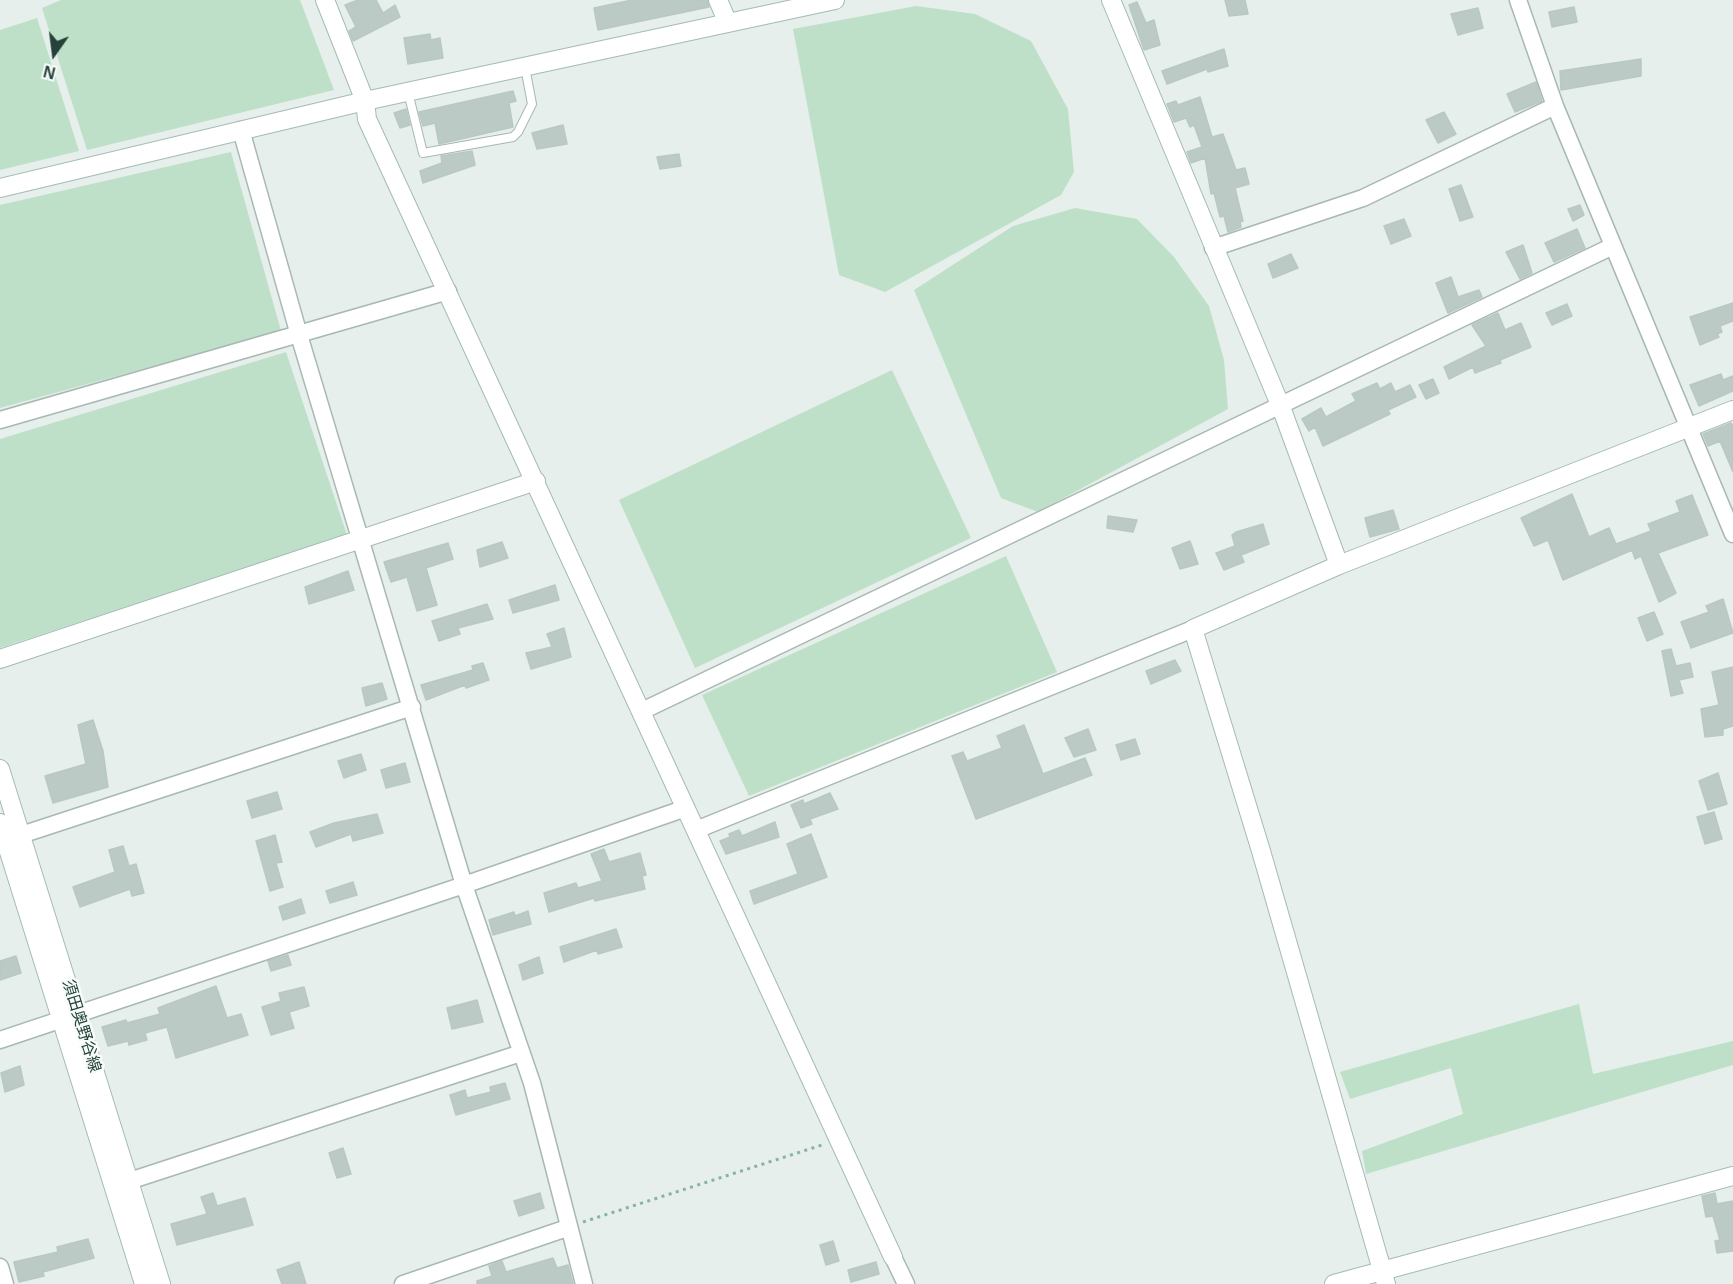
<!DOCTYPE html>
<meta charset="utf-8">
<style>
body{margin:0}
#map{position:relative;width:1733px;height:1284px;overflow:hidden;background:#e6efeb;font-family:Arial,sans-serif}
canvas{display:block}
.north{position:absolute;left:24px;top:24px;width:60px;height:60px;-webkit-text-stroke:4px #f7fbf9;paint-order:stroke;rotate:194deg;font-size:16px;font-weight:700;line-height:24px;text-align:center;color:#24423a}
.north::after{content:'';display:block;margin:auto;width:21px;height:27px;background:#24423a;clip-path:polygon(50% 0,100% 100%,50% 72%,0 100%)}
</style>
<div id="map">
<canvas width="1733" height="1284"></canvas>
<div class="north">N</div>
</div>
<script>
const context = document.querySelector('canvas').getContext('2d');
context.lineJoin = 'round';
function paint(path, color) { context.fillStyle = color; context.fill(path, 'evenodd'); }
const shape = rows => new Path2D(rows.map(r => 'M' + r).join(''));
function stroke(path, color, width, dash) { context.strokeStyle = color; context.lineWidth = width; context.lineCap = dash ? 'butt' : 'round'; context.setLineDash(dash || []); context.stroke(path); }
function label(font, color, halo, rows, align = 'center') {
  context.font = font + ' Arial,"Noto Sans JP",sans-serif'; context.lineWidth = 5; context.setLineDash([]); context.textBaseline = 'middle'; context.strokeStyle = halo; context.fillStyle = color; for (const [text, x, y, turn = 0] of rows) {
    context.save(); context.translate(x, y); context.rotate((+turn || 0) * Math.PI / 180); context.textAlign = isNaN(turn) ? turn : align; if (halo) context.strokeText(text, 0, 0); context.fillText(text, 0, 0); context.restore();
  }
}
const green = shape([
 [61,0,300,0,334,90,87,150,42,8],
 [916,6,975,14,1031,41,1068,109,1074,172,1061,195,885,292,839,275,793,29],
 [37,18,79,151,0,170,0,30],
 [231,152,281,331,0,408,0,205],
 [1075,208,1137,219,1174,257,1209,306,1224,360,1228,409,1038,512,1001,498,914,290,1013,226],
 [286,352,347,535,0,648,0,439],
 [892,370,971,538,695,668,619,500],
 [1006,556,1057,672,749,796,702,695],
 [1579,1004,1593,1074,1733,1041,1733,1065,1366,1174,1362,1151,1463,1114,1451,1068,1350,1099,1340,1072]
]);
const building = shape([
 [358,0,376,0,383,13,395,5,400,17,353,41,349,31,356,27,345,5,358,0],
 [632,0,707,0,709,7,598,30,594,8,632,0],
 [1225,0,1245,0,1248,14,1229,16,1225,0],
 [1137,2,1146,23,1154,20,1160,45,1144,50,1129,5,1137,2],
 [1574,7,1577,22,1552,27,1549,12,1574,7],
 [1478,8,1483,28,1458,35,1451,14,1478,8],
 [430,34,431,40,440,38,443,58,408,64,404,38,430,34],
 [1224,49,1228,66,1208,72,1207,69,1167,84,1162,71,1224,49],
 [1641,59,1641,76,1561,90,1560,71,1641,59],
 [1536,82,1542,101,1515,112,1507,94,1536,82],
 [513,91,516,101,509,103,513,127,439,144,435,123,423,126,419,112,513,91],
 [1200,97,1212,137,1223,134,1236,170,1245,168,1249,184,1235,188,1243,221,1240,222,1241,227,1228,232,1224,216,1220,217,1214,193,1211,194,1205,158,1191,163,1187,152,1202,147,1194,125,1190,127,1186,118,1174,122,1167,104,1176,101,1178,105,1200,97],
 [406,109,410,125,400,128,394,113,406,109],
 [1444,112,1456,134,1438,143,1426,120,1444,112],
 [563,125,567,144,537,149,532,133,563,125],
 [472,151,475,165,423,183,420,171,442,163,441,156,472,151],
 [679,154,681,166,660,169,657,157,679,154],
 [1461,185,1473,217,1460,221,1449,189,1461,185],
 [1580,205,1584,215,1573,221,1568,209,1580,205],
 [1404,219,1411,236,1391,244,1384,226,1404,219],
 [1577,229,1585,248,1554,262,1545,243,1577,229],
 [1523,245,1532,273,1520,279,1506,252,1523,245],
 [1291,254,1298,268,1273,278,1268,264,1291,254],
 [1451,277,1458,297,1479,290,1482,297,1448,313,1436,283,1451,277],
 [1733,303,1733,321,1720,326,1722,332,1717,334,1719,337,1700,345,1690,317,1733,303],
 [1567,304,1572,316,1552,325,1546,313,1567,304],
 [1498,313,1505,330,1521,323,1531,347,1500,360,1501,363,1475,373,1473,367,1449,379,1444,367,1486,346,1472,325,1498,313],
 [1721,374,1723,380,1733,376,1733,391,1699,406,1690,385,1721,374],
 [1433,379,1439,393,1426,399,1419,385,1433,379],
 [1377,383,1380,389,1391,383,1395,392,1410,385,1416,397,1388,410,1390,414,1323,446,1315,427,1309,431,1302,419,1321,408,1326,417,1356,401,1352,394,1377,383],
 [1731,423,1733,426,1733,472,1720,441,1708,446,1703,434,1731,423],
 [1572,494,1589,537,1609,528,1616,544,1651,531,1648,524,1680,512,1676,501,1692,495,1708,535,1658,553,1676,593,1659,602,1641,556,1635,559,1632,550,1563,580,1548,540,1534,546,1521,518,1572,494],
 [1393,510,1399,529,1370,537,1365,518,1393,510],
 [1108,516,1137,520,1133,532,1107,528,1108,516],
 [1263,524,1269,544,1241,555,1244,562,1224,570,1216,553,1235,546,1232,535,1236,532,1263,524],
 [1190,541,1198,564,1180,569,1172,548,1190,541],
 [502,542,508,558,480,567,477,550,502,542],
 [448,543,453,559,426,568,437,605,417,611,407,577,391,582,384,562,448,543],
 [348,571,354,590,309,604,305,587,348,571],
 [555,585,559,600,513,613,509,600,555,585],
 [1723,599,1733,633,1691,648,1681,622,1709,612,1706,606,1723,599],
 [487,604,493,619,458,628,460,634,439,641,432,621,487,604],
 [1654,612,1663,634,1647,641,1638,618,1654,612],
 [564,628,571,657,531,669,526,653,552,647,547,634,564,628],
 [1671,649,1676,666,1690,663,1693,677,1679,680,1683,693,1671,696,1662,651,1671,649],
 [1175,660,1181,671,1151,684,1146,671,1175,660],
 [483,663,489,680,466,688,465,685,426,700,421,685,473,670,472,666,483,663],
 [1733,667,1733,726,1723,729,1723,735,1705,737,1701,709,1719,705,1712,672,1733,667],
 [382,683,387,699,366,706,362,688,382,683],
 [93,720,103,751,108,787,53,803,45,776,86,764,78,725,93,720],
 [1024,725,1043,774,1085,758,1092,775,976,819,952,756,963,752,967,761,1002,748,997,736,1024,725],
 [1088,729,1096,750,1074,757,1065,738,1088,729],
 [1135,739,1140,754,1121,760,1116,745,1135,739],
 [361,754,366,770,344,778,338,761,361,754],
 [405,763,410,782,386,788,381,770,405,763],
 [1718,773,1727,804,1708,810,1699,781,1718,773],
 [277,792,282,809,252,818,247,801,277,792],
 [830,793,838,809,810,819,812,824,801,828,791,805,803,800,804,804,830,793],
 [1714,812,1722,839,1705,844,1697,817,1714,812],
 [377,814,383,833,353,841,351,834,316,847,310,832,334,823,377,814],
 [775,822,779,837,726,854,720,841,730,837,729,834,739,830,742,836,775,822],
 [811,834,827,877,754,904,750,891,798,874,787,844,811,834],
 [275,835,282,862,276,863,283,887,270,891,256,841,275,835],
 [123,846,129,866,136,864,144,893,132,896,130,889,80,907,73,887,115,872,109,850,123,846],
 [604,849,609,862,640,853,646,875,642,876,645,889,595,901,594,898,549,912,544,893,576,883,578,888,602,881,591,854,604,849],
 [353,882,357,895,330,903,326,891,353,882],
 [301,899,305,913,283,920,279,907,301,899],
 [528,911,531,924,493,935,489,920,514,912,515,916,528,911],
 [616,929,622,947,598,954,597,950,564,962,560,947,616,929],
 [288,955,291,965,271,971,268,961,288,955],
 [16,956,21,973,0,980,0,961,16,956],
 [539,957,543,973,523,980,519,965,539,957],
 [216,986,227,1018,241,1014,248,1035,176,1058,167,1027,145,1033,147,1040,129,1045,128,1041,108,1046,102,1027,126,1020,127,1023,160,1014,158,1008,216,986],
 [304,987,309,1006,289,1012,294,1028,271,1035,262,1007,281,1001,279,993,304,987],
 [477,1000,483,1022,452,1029,447,1008,477,1000],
 [20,1066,24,1085,5,1092,1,1073,20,1066],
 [505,1083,510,1099,456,1115,450,1095,465,1090,467,1098,491,1092,490,1087,505,1083],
 [343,1148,351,1174,337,1178,329,1153,343,1148],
 [213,1193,217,1206,245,1198,253,1225,177,1245,171,1224,207,1214,201,1197,213,1193],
 [540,1193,544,1208,519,1216,514,1201,540,1193],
 [1715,1193,1717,1204,1733,1201,1733,1251,1717,1253,1715,1241,1720,1240,1713,1216,1706,1217,1702,1196,1715,1193],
 [88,1239,94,1258,43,1272,44,1276,19,1282,14,1262,58,1252,57,1247,88,1239],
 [833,1241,839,1261,826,1265,820,1245,833,1241],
 [553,1258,557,1268,568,1265,573,1284,477,1284,477,1281,492,1276,489,1266,502,1261,506,1272,553,1258],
 [299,1262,306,1284,282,1284,277,1270,299,1262],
 [876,1262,879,1274,851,1282,848,1270,876,1262]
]);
const path = shape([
 [583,1222,825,1144]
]);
const lane = shape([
 [408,92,423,153,513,137,518,132,532,104,525,67]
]);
const street = shape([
 [1518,0,1555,106,1733,534],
 [241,130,299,335,464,885,532,1083,584,1284],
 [1213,248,1363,198,1555,106],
 [0,420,448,291],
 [642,711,1613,246],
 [696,830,1193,629],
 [21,835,412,707],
 [0,1040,464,885,686,808],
 [117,1185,521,1053],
 [893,1257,906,1284],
 [0,1267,5,1284],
 [403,1284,567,1228]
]);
const secondary = shape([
 [325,0,365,101,367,119,893,1257],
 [718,0,727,21],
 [1111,0,1281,407,1339,565],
 [0,188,365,101,835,0],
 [0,659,536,481],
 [0,769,161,1284],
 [0,823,144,1284],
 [1334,1284,1733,1176],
 [1386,1284,1261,851,1193,629,1339,565,1733,410]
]);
const streetNames = [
 ["須田奥野谷線",81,1026,73]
];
paint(green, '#bfe0c8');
paint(building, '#bbcac4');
stroke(building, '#b8c9c2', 1.5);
stroke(lane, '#a8b8b2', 10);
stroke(street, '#a8b8b2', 19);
stroke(secondary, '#a4bbb3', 20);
stroke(path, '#86b3a5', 3, [3, 4.5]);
stroke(lane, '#fff', 8);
stroke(street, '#fff', 16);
stroke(secondary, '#fff', 18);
label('16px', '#24423a', '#f7fbf9', streetNames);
</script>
